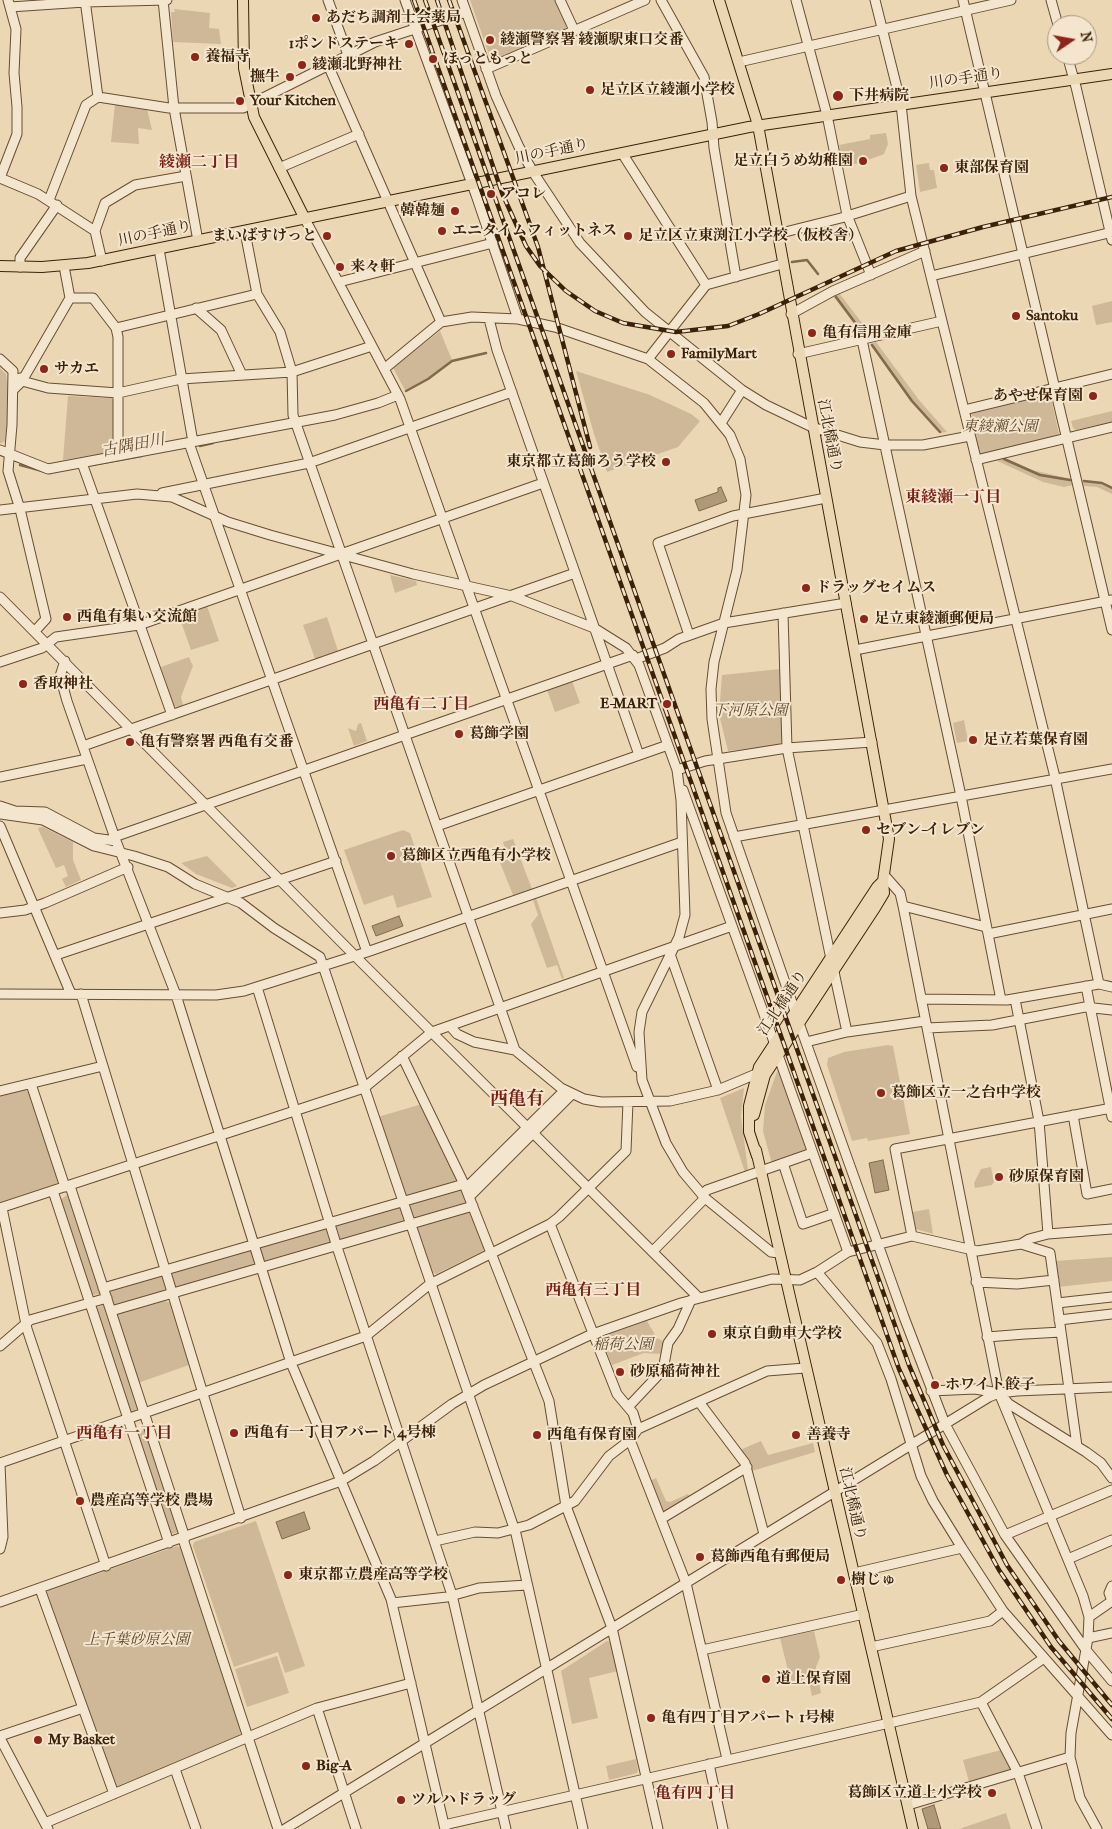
<!DOCTYPE html>
<meta charset="utf-8">
<style>
body{margin:0}
#map{position:relative;width:1112px;height:1829px;overflow:hidden;background:#ecd7b4;font-family:"IM FELL French Canon",serif}
canvas{display:block}
.north{position:absolute;left:1047px;top:15px;width:50px;height:50px;box-sizing:border-box;background:#f3e5ce;border:1px solid #a9977e;border-radius:50%;rotate:78deg;font-size:14px;font-weight:700;line-height:20px;text-align:center;color:#3b2107}
.north::after{content:'';display:block;margin:auto;width:18px;height:22px;background:#8f2418;clip-path:polygon(50% 0,100% 100%,50% 72%,0 100%)}
</style>
<div id="map">
<canvas width="1112" height="1829"></canvas>
<div class="north">N</div>
</div>
<script>
const context = document.querySelector('canvas').getContext('2d');
context.lineJoin = 'round';
function paint(path, color) { context.fillStyle = color; context.fill(path, 'evenodd'); }
const shape = rows => new Path2D(rows.map(r => 'M' + r).join(''));
function stroke(path, color, width, dash) { context.strokeStyle = color; context.lineWidth = width; context.lineCap = dash ? 'butt' : 'round'; context.setLineDash(dash || []); context.stroke(path); }
function label(font, color, halo, rows, align = 'center') {
  context.font = font + ' "IM FELL French Canon","Noto Serif JP",serif'; context.lineWidth = 4; context.setLineDash([]); context.textBaseline = 'middle'; context.strokeStyle = halo; context.fillStyle = color; for (const [text, x, y, turn = 0] of rows) {
    context.save(); context.translate(x, y); context.rotate((+turn || 0) * Math.PI / 180); context.textAlign = isNaN(turn) ? turn : align; if (halo) context.strokeText(text, 0, 0); context.fillText(text, 0, 0); context.restore();
  }
}
const green = shape([
 [470,0,555,0,567,26,565,30,495,61,491,60],
 [174,9,210,13,209,28,219,29,221,44,173,42,171,12,175,12],
 [115,104,147,109,152,130,138,128,139,144,111,142],
 [886,133,888,144,884,154,860,163,844,166,839,145,870,139,870,135],
 [929,163,930,170,934,170,937,188,920,192,916,165],
 [839,293,869,332,861,333,833,296],
 [1112,301,1112,322,1096,325,1092,306],
 [440,331,452,360,428,378,405,390,393,368],
 [876,342,919,400,947,432,939,433,910,401,870,344],
 [0,368,6,374,8,389,8,419,5,441,2,443,0,443],
 [576,371,650,395,691,414,700,421,678,447,607,472,594,434],
 [1048,392,1050,394,1059,434,1057,436,983,456,979,453,971,411],
 [68,396,111,398,114,400,114,450,111,452,63,460],
 [1112,411,1112,422,1076,430,1073,428,1071,421],
 [1003,457,1032,470,1071,479,1073,485,1064,487,1043,482,993,459],
 [1082,480,1107,484,1112,487,1112,494,1097,487,1084,486],
 [390,575,416,581,417,585,395,593],
 [207,606,219,641,191,650,179,616],
 [327,617,338,651,315,659,303,625],
 [189,657,193,666,181,697,183,705,178,707,174,706,161,667],
 [780,669,783,745,728,751,719,714,722,675],
 [572,681,580,703,555,712,547,690],
 [964,720,968,741,957,743,953,723],
 [361,723,367,741,354,746,348,728,356,731,358,724],
 [43,827,73,842,73,860,81,880,66,887,62,879,68,876,64,865,56,868,39,831,38,828],
 [403,830,410,833,432,897,397,908,393,895,364,905,344,850],
 [513,839,532,889,513,895,499,860,506,854,503,842],
 [207,856,237,886,232,888,196,874,181,863],
 [536,898,564,978,562,979,557,965,547,968,531,924,538,915,533,900],
 [888,1045,893,1046,910,1134,868,1141,867,1138,852,1141,827,1065,828,1058,844,1052],
 [778,1069,807,1151,772,1164,763,1131,765,1105],
 [744,1088,741,1116,748,1171,745,1172,720,1098],
 [24,1089,30,1093,59,1180,56,1185,0,1203,0,1095],
 [422,1104,457,1178,455,1182,408,1195,403,1193,378,1117],
 [991,1167,994,1182,992,1185,975,1188,974,1183,981,1169],
 [459,1188,463,1189,467,1202,464,1205,417,1220,413,1218,409,1205,411,1202],
 [67,1195,70,1197,100,1294,91,1295,60,1200],
 [396,1206,401,1207,405,1220,402,1224,344,1241,340,1239,336,1226,338,1222],
 [929,1209,933,1234,916,1229,913,1212],
 [468,1212,472,1214,485,1247,483,1251,436,1274,432,1272,417,1230,419,1226],
 [324,1226,328,1228,332,1242,330,1245,266,1263,263,1261,260,1249,263,1244],
 [248,1250,251,1251,254,1263,253,1266,179,1288,175,1287,172,1273,175,1270],
 [1112,1257,1112,1281,1058,1287,1055,1261],
 [159,1275,162,1277,166,1289,163,1293,116,1306,113,1305,110,1291,112,1288],
 [165,1301,170,1303,189,1365,138,1383,117,1318,118,1314],
 [103,1305,107,1306,139,1410,132,1413,128,1411,96,1308],
 [647,1321,657,1338,664,1342,662,1354,644,1353,612,1365,601,1339,604,1336],
 [147,1429,179,1532,172,1534,169,1533,135,1433],
 [761,1441,768,1455,813,1443,815,1452,752,1471,749,1460,740,1450],
 [656,1478,666,1501,670,1502,688,1494,691,1498,662,1513,650,1481],
 [256,1521,305,1666,285,1673,278,1652,234,1667,193,1546,194,1542],
 [177,1546,181,1548,241,1731,239,1737,119,1788,115,1785,45,1596,48,1591],
 [814,1631,820,1657,816,1667,821,1693,812,1696,808,1679,791,1683,780,1638],
 [607,1641,611,1642,618,1671,589,1678,598,1718,572,1724,561,1671],
 [277,1656,289,1693,247,1707,235,1669],
 [1001,1750,1012,1769,1009,1772,969,1782,963,1760],
 [636,1759,638,1770,637,1773,609,1780,606,1766],
 [1006,1813,1011,1829,959,1829]
]);
const water = shape([
 [721,487,727,501,699,511,695,500,718,492,718,488,721,487],
 [399,916,403,926,376,936,372,926,399,916],
 [883,1160,889,1190,875,1193,869,1163,883,1160],
 [304,1512,310,1529,282,1539,276,1522,304,1512],
 [934,1805,941,1829,928,1829,922,1809,934,1805]
]);
const stream = shape([
 [792,262,807,260,818,274],
 [836,297,862,332],
 [872,345,912,401,940,432],
 [406,391,428,379,452,361,486,353],
 [226,440,238,438],
 [200,446,213,443],
 [1004,459,1040,475,1070,480],
 [20,465,50,473],
 [91,465,141,456],
 [1084,481,1102,483,1112,488]
]);
const minor = shape([
 [85,0,98,97],
 [163,0,174,108,198,241],
 [328,0,348,55],
 [405,0,476,195,518,319],
 [462,0,496,96,519,147,533,172,580,243,645,312,742,390,766,405,812,427,860,442,885,445,923,445,970,436],
 [560,0,574,30],
 [661,0,704,77,712,122,714,148,736,277],
 [796,0,827,115,847,215,871,275],
 [875,0,901,104,911,196,1054,773,1099,984],
 [963,0,1112,630],
 [1051,0,1058,25],
 [10,7,85,2,167,0],
 [1067,55,1076,87,1112,240],
 [739,62,1011,0],
 [328,65,441,322],
 [486,69,645,0],
 [622,153,706,285],
 [279,168,359,134],
 [0,178,17,134,17,107,14,73,16,29,8,0],
 [0,178,38,194,95,231],
 [49,200,86,105,98,97,169,108,243,108,375,42,466,12],
 [305,219,400,399,637,1067],
 [245,232,257,294,280,332,292,372,293,415,515,1050],
 [777,234,841,218,911,196],
 [159,249,193,442],
 [102,261,95,231,105,203,135,185,186,176],
 [20,267,20,258,57,205],
 [931,276,1112,232],
 [339,282,493,243],
 [70,298,93,298,116,328,118,337,118,456],
 [196,308,221,330,242,375],
 [791,314,833,291,925,251],
 [489,319,497,350,639,755],
 [116,328,257,294],
 [862,340,961,796,1001,1000],
 [798,354,942,321],
 [0,359,13,371,12,425,8,471,20,509,46,619,35,631],
 [648,359,706,285,782,264],
 [384,369,441,322,472,317,518,319,555,327,648,359,704,403,730,435,740,459,746,495,737,570,714,662,711,689,712,719,726,813,795,1011],
 [20,378,22,381,70,298,64,266],
 [13,390,22,381,48,388,118,393,181,379,292,372,372,346],
 [964,410,1112,374],
 [721,423,742,390],
 [189,443,367,952],
 [0,450,48,469,335,415,378,403,398,395],
 [976,460,1112,427],
 [82,463,172,715],
 [162,493,309,463,512,392],
 [0,510,137,494,172,497,228,522,270,535,413,574,512,596,594,628,626,648,639,665,677,770,681,800,685,915,679,937,642,1012,639,1032,642,1080,666,1143,683,1172,705,1198,771,1252,779,1253],
 [0,597,361,962,699,1298],
 [783,613,787,748,831,959],
 [689,635,658,543,733,516,826,498],
 [855,650,1112,600],
 [636,659,665,648,679,639,724,623,846,603],
 [65,661,60,676,67,701,116,841,176,995,291,1363,391,1599,445,1829],
 [0,662,42,648,56,637,139,625,543,483],
 [83,746,575,573],
 [677,770,705,761,787,748,872,742],
 [0,777,87,759],
 [683,790,774,1042],
 [0,806,15,811,45,812,94,838,116,841],
 [0,814,43,820,94,846,134,856,168,867,195,884,241,903,274,928,320,957,516,1534,583,1829],
 [0,826,71,994],
 [437,826,668,745],
 [114,837,633,655],
 [734,837,1112,769],
 [885,876,900,893,903,906,999,1393,1009,1404,1086,1452,1101,1463,1112,1478],
 [903,906,986,927],
 [0,913,25,910,45,903,128,867],
 [988,934,1112,909],
 [670,954,718,1090],
 [56,955,336,861],
 [834,972,847,1032],
 [1086,986,1112,1117],
 [257,987,337,1247,452,1595,506,1829],
 [0,994,216,995,244,991,367,952,682,842],
 [81,994,241,1518],
 [921,999,1007,1000,1099,984,1112,987],
 [1015,999,1039,1121,1048,1234],
 [799,1023,904,1317,945,1424,1005,1535,1086,1650,1112,1681],
 [450,1026,457,1034,474,1042,515,1050,561,1088,584,1099,601,1102,670,1101,718,1090,756,1074],
 [927,1028,992,1025,1085,1007,1112,1010],
 [806,1042,847,1032,925,1021],
 [778,1055,848,1252],
 [402,1056,464,1184,549,1401,566,1506,612,1628,658,1829],
 [31,1084,65,1187],
 [0,1091,103,1066],
 [1073,1115,1087,1194,1112,1189],
 [783,1163,803,1224,832,1214],
 [70,1186,185,1538],
 [466,1188,565,1090],
 [53,1191,169,1543],
 [702,1195,707,1190,812,1153],
 [469,1197,572,1094],
 [0,1208,364,1088,432,1032,732,926],
 [2,1208,27,1329,106,1566],
 [550,1224,617,1394,633,1413,638,1429],
 [912,1236,895,1149,1112,1108],
 [1021,1244,1050,1253,1077,1446],
 [653,1251,705,1198],
 [817,1272,877,1343,891,1379,921,1476,933,1501,962,1548,1003,1611,1112,1735],
 [976,1282,1017,1284,1054,1280],
 [103,1288,464,1184],
 [1057,1303,1112,1297],
 [111,1311,473,1206],
 [1059,1320,1112,1314],
 [1026,1334,1061,1332],
 [987,1337,1025,1334],
 [0,1346,30,1320,107,1298],
 [931,1391,975,1389,999,1393,1083,1596,1089,1617,1088,1638,1071,1733,1070,1757,1080,1798,1097,1829],
 [699,1402,745,1463,764,1534],
 [627,1405,631,1404,663,1370,668,1343,678,1329,691,1300],
 [630,1440,686,1583,727,1759],
 [0,1463,366,1336,430,1284,550,1224,559,1217,626,1151,628,1102],
 [0,1464,3,1537,0,1549],
 [661,1519,747,1467],
 [1005,1535,1112,1490],
 [183,1539,278,1829],
 [435,1541,475,1532,498,1533,529,1525,575,1501,609,1456,630,1440,638,1429,767,1371,805,1368],
 [1068,1559,1112,1540],
 [854,1573,962,1548],
 [1112,1586,1109,1593,1112,1601],
 [40,1589,114,1794],
 [0,1602,341,1481,374,1461,452,1404,484,1385,590,1335,681,1303,772,1279,800,1280,817,1272,848,1252,912,1236,977,1251,1021,1244,1029,1239,1048,1234,1112,1229],
 [392,1603,447,1597,479,1588,527,1585],
 [1089,1617,1112,1601],
 [1088,1638,1112,1633],
 [871,1647,990,1621,1003,1611],
 [702,1650,864,1614],
 [981,1702,1018,1773,1037,1829],
 [317,1708,356,1829],
 [0,1736,83,1708],
 [0,1738,48,1829],
 [709,1764,723,1829],
 [175,1769,196,1829],
 [908,1805,1070,1757],
 [45,1823,317,1708,411,1683],
 [444,1825,981,1702,1044,1658],
 [285,1829,989,1397,999,1393,1017,1391,1112,1387]
]);
const major = shape([
 [243,0,244,68,254,117,305,219],
 [719,0,758,125,889,839,883,881,877,887,759,1067,749,1106,749,1132,757,1156],
 [0,266,42,267,88,263,749,127,1112,74],
 [754,1115,765,1075,875,908,884,893,883,881],
 [756,1150,913,1829]
]);
const rail = shape([
 [414,0,899,1369,947,1475,999,1570,1051,1647,1112,1719],
 [425,0,909,1365,943,1445,1007,1565,1059,1641,1112,1705],
 [437,0,502,193,526,246,540,266,566,291,595,311,623,323,676,332,728,326,759,314,896,251,983,227,1112,197],
 [449,0,538,247,590,447]
]);
const markers = [
 [316,18,5,"#8f2418"],
 [490,40,5,"#8f2418"],
 [409,44,5,"#8f2418"],
 [195,57,5,"#8f2418"],
 [433,59,5,"#8f2418"],
 [302,65,5,"#8f2418"],
 [290,77,5,"#8f2418"],
 [590,90,5,"#8f2418"],
 [838,96,6,"#8f2418"],
 [240,101,5,"#8f2418"],
 [863,161,5,"#8f2418"],
 [944,168,5,"#8f2418"],
 [491,194,5,"#8f2418"],
 [455,211,5,"#8f2418"],
 [442,231,5,"#8f2418"],
 [327,236,5,"#8f2418"],
 [628,236,5,"#8f2418"],
 [340,267,5,"#8f2418"],
 [1016,316,5,"#8f2418"],
 [812,333,5,"#8f2418"],
 [671,354,5,"#8f2418"],
 [44,369,5,"#8f2418"],
 [1093,396,5,"#8f2418"],
 [666,462,5,"#8f2418"],
 [806,588,5,"#8f2418"],
 [67,617,5,"#8f2418"],
 [864,619,5,"#8f2418"],
 [23,684,5,"#8f2418"],
 [667,704,5,"#8f2418"],
 [459,734,5,"#8f2418"],
 [973,740,5,"#8f2418"],
 [130,742,5,"#8f2418"],
 [866,830,5,"#8f2418"],
 [391,856,5,"#8f2418"],
 [881,1093,5,"#8f2418"],
 [999,1177,5,"#8f2418"],
 [712,1334,5,"#8f2418"],
 [620,1372,5,"#8f2418"],
 [935,1385,5,"#8f2418"],
 [234,1433,5,"#8f2418"],
 [537,1435,5,"#8f2418"],
 [796,1435,5,"#8f2418"],
 [80,1501,5,"#8f2418"],
 [700,1557,5,"#8f2418"],
 [288,1575,5,"#8f2418"],
 [841,1580,5,"#8f2418"],
 [766,1679,5,"#8f2418"],
 [651,1718,5,"#8f2418"],
 [38,1740,5,"#8f2418"],
 [306,1766,5,"#8f2418"],
 [992,1793,5,"#8f2418"],
 [401,1800,5,"#8f2418"]
];
const poiNames = [
 ["あだち調剤士会薬局",326,18],
 ["綾瀬警察署 綾瀬駅東口交番",500,40],
 ["1ポンドステーキ",399,44,"right"],
 ["養福寺",205,57],
 ["ほっともっと",443,59],
 ["綾瀬北野神社",312,65],
 ["撫牛",280,77,"right"],
 ["足立区立綾瀬小学校",600,90],
 ["下井病院",849,96],
 ["Your Kitchen",250,101],
 ["足立白うめ幼稚園",853,161,"right"],
 ["東部保育園",954,168],
 ["アコレ",501,194],
 ["韓韓麺",445,211,"right"],
 ["エニタイムフィットネス",452,231],
 ["まいばすけっと",317,236,"right"],
 ["足立区立東渕江小学校（仮校舎）",638,236],
 ["来々軒",350,267],
 ["Santoku",1026,316],
 ["亀有信用金庫",822,333],
 ["FamilyMart",681,354],
 ["サカエ",54,369],
 ["あやせ保育園",1083,396,"right"],
 ["東京都立葛飾ろう学校",656,462,"right"],
 ["ドラッグセイムス",816,588],
 ["西亀有集い交流館",77,617],
 ["足立東綾瀬郵便局",874,619],
 ["香取神社",33,684],
 ["E-MART",657,704,"right"],
 ["葛飾学園",469,734],
 ["足立若葉保育園",983,740],
 ["亀有警察署 西亀有交番",140,742],
 ["セブン-イレブン",876,830],
 ["葛飾区立西亀有小学校",401,856],
 ["葛飾区立一之台中学校",891,1093],
 ["砂原保育園",1009,1177],
 ["東京自動車大学校",722,1334],
 ["砂原稲荷神社",630,1372],
 ["ホワイト餃子",945,1385],
 ["西亀有一丁目アパート 4号棟",244,1433],
 ["西亀有保育園",547,1435],
 ["善養寺",806,1435],
 ["農産高等学校 農場",90,1501],
 ["葛飾西亀有郵便局",710,1557],
 ["東京都立農産高等学校",298,1575],
 ["樹じゅ",851,1580],
 ["道上保育園",776,1679],
 ["亀有四丁目アパート 1号棟",661,1718],
 ["My Basket",48,1740],
 ["Big-A",316,1766],
 ["葛飾区立道上小学校",982,1793,"right"],
 ["ツルハドラッグ",411,1800]
];
const streetNames = [
 ["川の手通り",966,79,-8],
 ["川の手通り",552,152,-12],
 ["川の手通り",155,234,-12],
 ["江北橋通り",829,436,79],
 ["江北橋通り",783,1003,-56],
 ["江北橋通り",852,1504,77]
];
const parkNames = [
 ["東綾瀬公園",1000,427],
 ["下河原公園",750,711],
 ["稲荷公園",623,1345],
 ["上千葉砂原公園",137,1640]
];
const neighbourhoodNames = [
 ["綾瀬二丁目",199,163],
 ["東綾瀬一丁目",953,498],
 ["西亀有二丁目",421,705],
 ["西亀有三丁目",593,1291],
 ["西亀有一丁目",124,1434],
 ["亀有四丁目",695,1794]
];
const waterNames = [
 ["古隅田川",133,446,-11]
];
const quarterNames = [
 ["西亀有",517,1100]
];
paint(green, '#ceb897');
paint(water, '#b09979');
stroke(water, '#81694b', 1);
stroke(stream, '#81694b', 2.5);
stroke(minor, '#674e32', 11);
stroke(major, '#3b2107', 12);
stroke(minor, '#f3e5ce', 9);
stroke(major, '#ecd7b4', 10);
stroke(rail, '#3b2107', 4.5);
stroke(rail, '#f3e5ce', 2.5, [8]);
for (const [x, y, r, color] of markers) { const dot = new Path2D(); dot.arc(x, y, r, 0, 2 * Math.PI); context.fillStyle = color; context.fill(dot); stroke(dot, '#f3e5ce', 2); }
label('bold 15px', '#3b2107', '#f3e5ce', poiNames, 'left');
label('15px', '#3b2107', '#f3e5ce', streetNames);
label('italic 15px', '#60472b', '#f3e5ce', parkNames);
label('bold 16px', '#7a1f14', '#f3e5ce', neighbourhoodNames);
label('italic 16px', '#644b2f', '#f3e5ce', waterNames);
label('bold 18px', '#7a1f14', '#f3e5ce', quarterNames);
</script>
